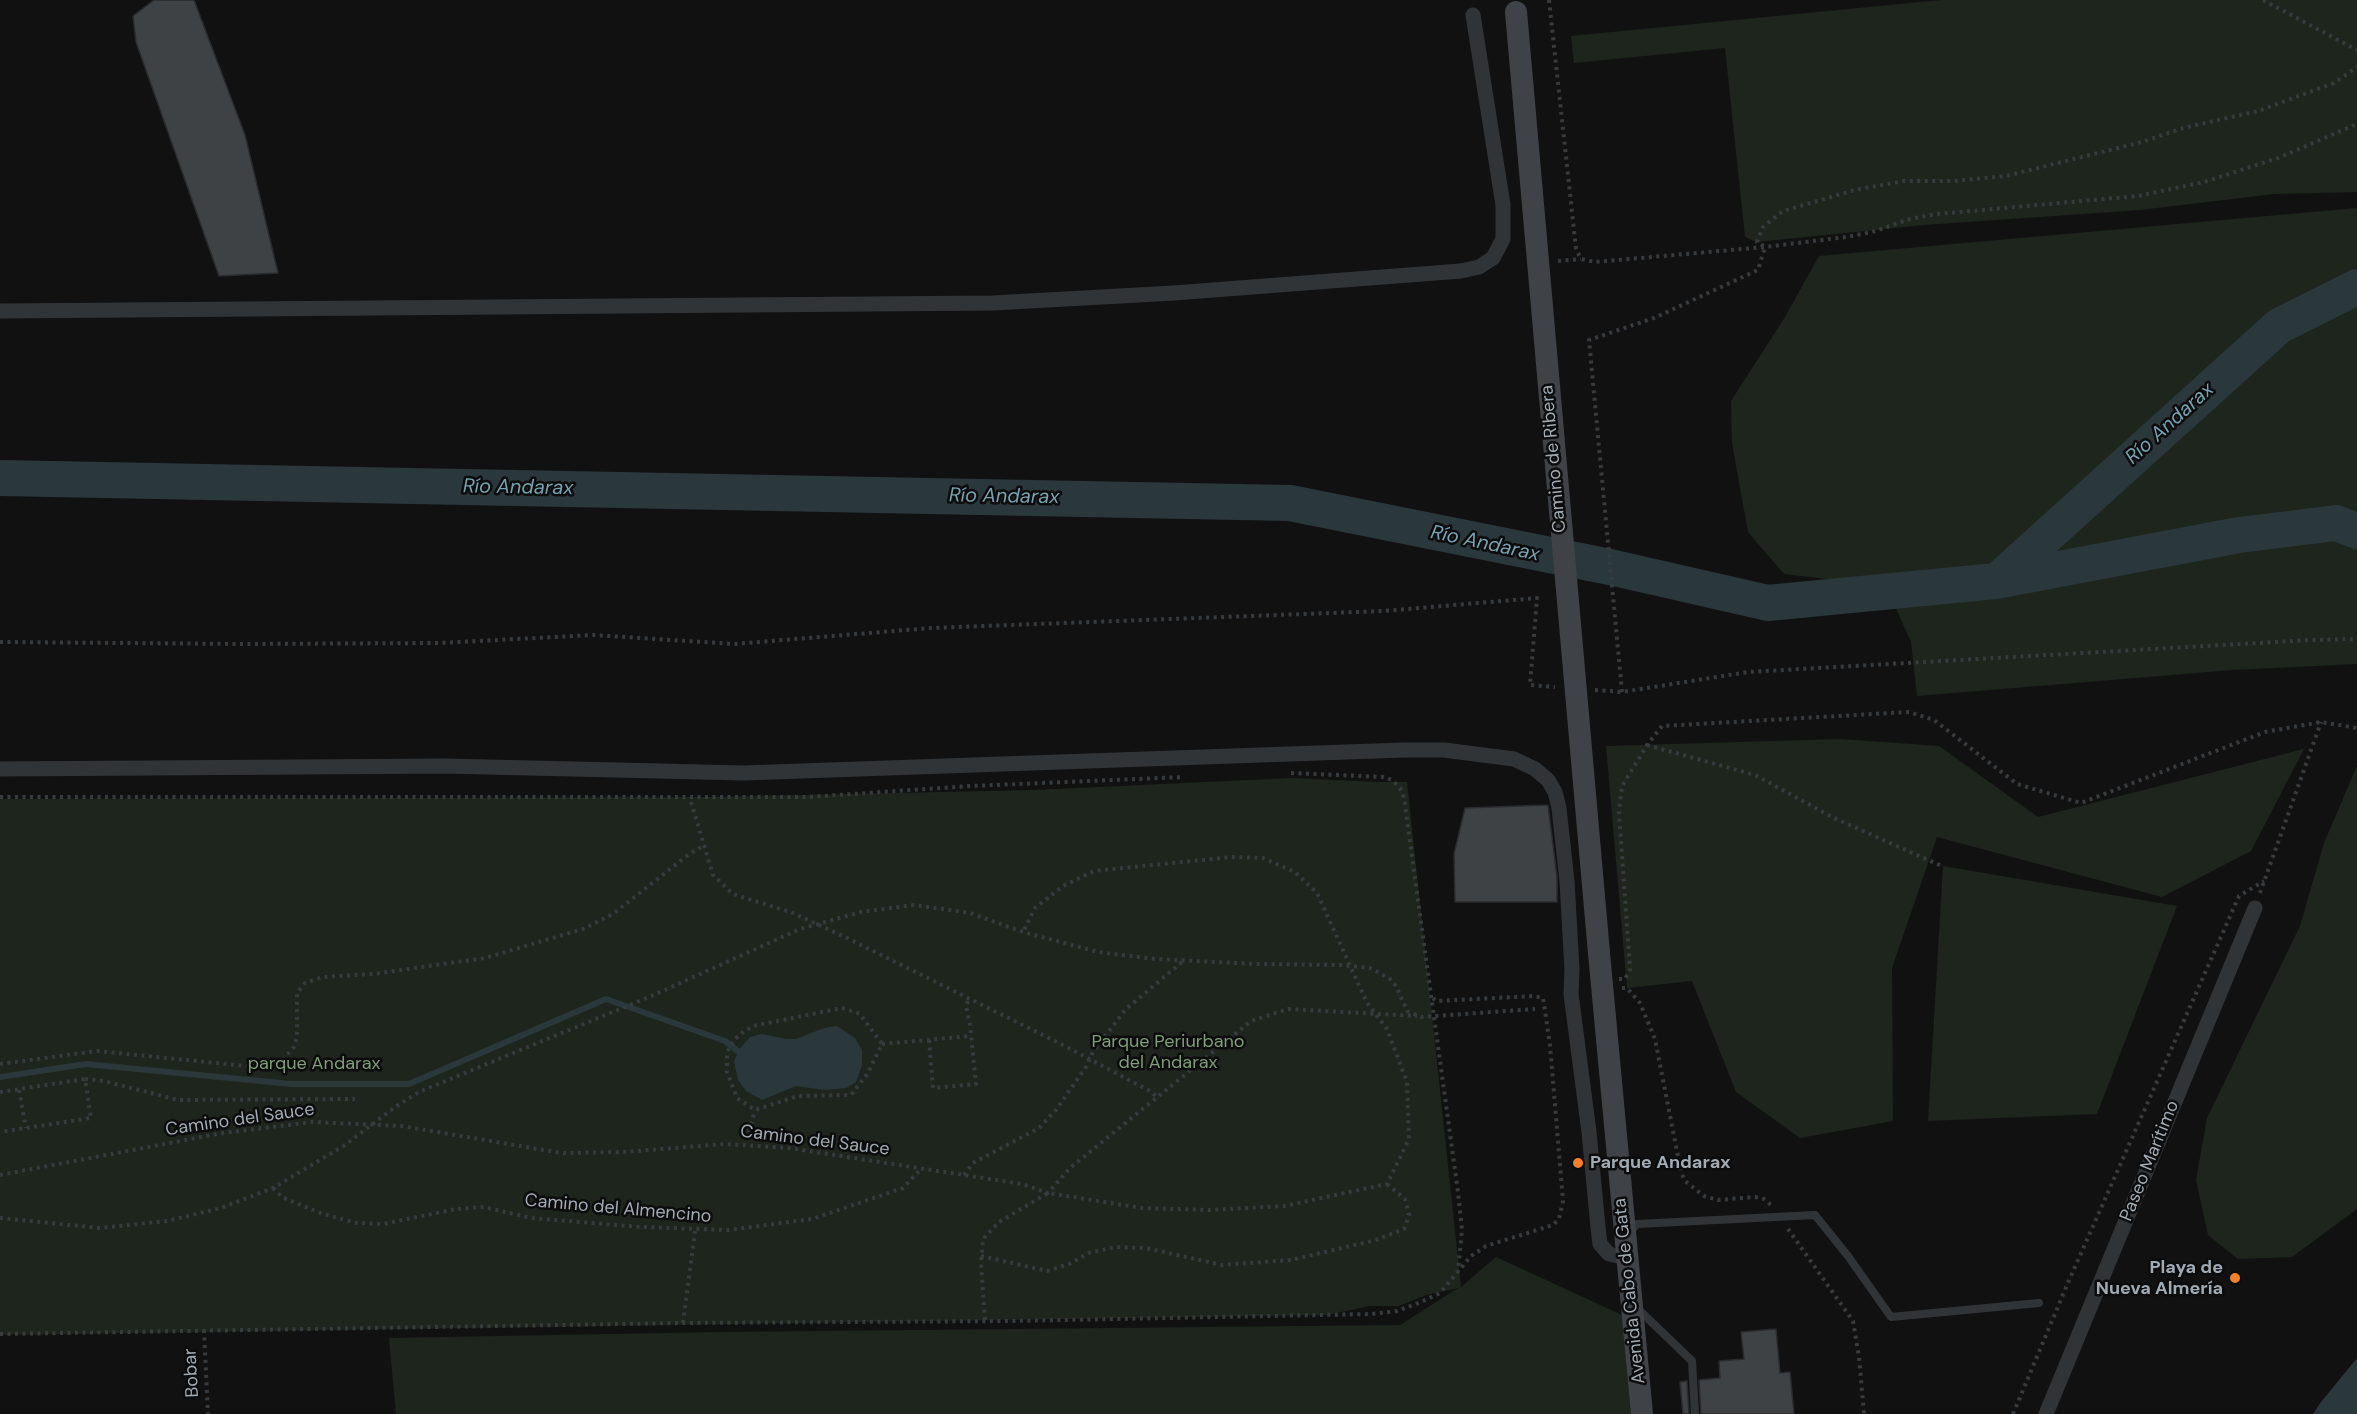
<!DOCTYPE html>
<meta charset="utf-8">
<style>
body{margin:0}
canvas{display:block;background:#111112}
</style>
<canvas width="2357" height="1414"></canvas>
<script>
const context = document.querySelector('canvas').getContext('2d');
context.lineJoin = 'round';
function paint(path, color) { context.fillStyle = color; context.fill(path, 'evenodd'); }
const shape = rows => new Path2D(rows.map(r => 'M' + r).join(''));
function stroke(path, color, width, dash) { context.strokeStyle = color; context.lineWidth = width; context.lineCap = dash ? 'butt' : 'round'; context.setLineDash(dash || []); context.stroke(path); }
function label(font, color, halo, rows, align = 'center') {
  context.font = font + ' "DM Sans",sans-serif'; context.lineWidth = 5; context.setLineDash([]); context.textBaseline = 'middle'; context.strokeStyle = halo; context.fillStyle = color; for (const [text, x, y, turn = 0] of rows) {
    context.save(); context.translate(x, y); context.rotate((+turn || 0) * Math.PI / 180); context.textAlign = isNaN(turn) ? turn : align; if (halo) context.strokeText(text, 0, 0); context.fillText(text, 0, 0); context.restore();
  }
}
const green = shape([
 [1941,0,2357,0,2357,192,2274,194,2140,210,1924,225,1757,242,1745,237,1725,48,1574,63,1571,36],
 [2357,208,2357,664,2232,670,1917,696,1911,642,1886,586,1784,574,1748,532,1732,443,1731,401,1785,317,1819,256],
 [1840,739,1939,746,2038,817,2304,749,2251,851,2162,897,1937,837,1892,968,1893,1121,1800,1138,1736,1092,1692,981,1627,988,1606,746],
 [2357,766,2357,1209,2292,1257,2238,1259,2208,1235,2196,1180,2207,1118,2300,926,2324,843],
 [1292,778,1377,782,1407,782,1461,1287,1496,1257,1622,1315,1631,1414,396,1414,389,1338,722,1332,1400,1325,1458,1288,1426,1295,1399,1306,1370,1306,1327,1315,0,1335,0,799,712,797,1034,790],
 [1943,866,2177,906,2097,1114,1928,1121]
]);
const water = shape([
 [837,1026,855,1038,862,1050,862,1065,856,1082,846,1088,825,1090,796,1086,762,1100,746,1091,738,1080,734,1062,738,1051,750,1037,762,1034,786,1039,796,1039,824,1028],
 [2357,1358,2357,1414,2313,1414,2321,1402]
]);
const stream = shape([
 [0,1077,86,1064,291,1084,409,1084,606,999,725,1041,738,1051]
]);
const river = shape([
 [0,478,1290,503,1610,567,1768,603,1996,581,2239,535,2336,523,2357,531],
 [1997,581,2279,326,2357,287]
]);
const building = shape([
 [154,0,194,0,245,135,278,273,219,276,136,42,133,16,154,0],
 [1548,805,1557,877,1557,902,1455,902,1454,854,1465,808,1548,805],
 [1776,1329,1780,1373,1790,1372,1794,1414,1701,1414,1699,1380,1720,1378,1719,1361,1744,1359,1741,1332,1776,1329],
 [1687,1381,1689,1414,1683,1414,1680,1382,1687,1381]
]);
const path = shape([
 [1549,0,1576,249,1581,259,1595,262,1765,247,1846,237,1872,232,1910,219,1937,214,2138,196,2204,182,2278,158,2357,124],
 [2263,0,2357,50],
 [1558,261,1581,259],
 [0,642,241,644,440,643,593,635,734,644,931,628,1384,611,1537,598,1530,685,1555,687],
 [1595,690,1622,692,1748,672,2311,640,2357,639],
 [1622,692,1589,340,1654,318,1758,270,1765,247,1757,242,1763,227,1783,211,1855,190,1904,181,1954,181,2006,176,2142,142,2183,128,2258,111,2334,83,2357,67],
 [1647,745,1755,775,1834,818,1944,867],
 [1291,773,1383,777,1392,780,1400,788,1404,798,1458,1192,1462,1230,1458,1271],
 [0,797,808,797,971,786,1184,777],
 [691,802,713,875,733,894,793,913,847,938,1063,1045,1148,1090,1156,1096],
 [2260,893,2321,722],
 [1619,979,1625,979,1630,970,1619,812,1622,786,1647,745,1662,726,1909,712,1934,720,2017,784,2081,803,2265,732,2321,722,2357,728],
 [1622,988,1627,988,1640,1003,1655,1039,1681,1172,1685,1181,1704,1196,1718,1200,1755,1197,1764,1199,1772,1206],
 [842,1008,860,1014,882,1044,868,1073,851,1095,798,1096,755,1110,737,1098,727,1072,727,1052,734,1040,742,1033,753,1026,842,1008],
 [929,1040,933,1088,976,1084,970,1025,966,1006,969,998],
 [882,1044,971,1036],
 [0,1064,97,1051,257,1067,268,1065,283,1059,294,1047,297,1037,297,993,305,983,323,977,373,974,485,958,583,929,613,914,688,855,703,846],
 [85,1079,104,1081,178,1100,355,1099],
 [19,1090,26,1128],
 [0,1092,85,1079,91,1118,0,1132],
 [749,1132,755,1110],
 [0,1175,223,1133,313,1122,401,1126,562,1153,624,1152,725,1144,789,1148,1022,1184,1048,1193,1070,1168,1251,1021,1288,1009,1417,1016],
 [964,1175,973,1163,1039,1128,1056,1110,1086,1067,1093,1052,1126,1009,1182,962],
 [273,1188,282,1197,320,1213,356,1223,383,1224,456,1209,484,1207,531,1218,641,1227,729,1230,812,1219,903,1188,921,1169],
 [0,1218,100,1228,167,1221,221,1208,273,1188,345,1145,395,1107,419,1092,649,997,800,929,861,912,914,905,970,913,1023,932,1098,952,1155,959,1255,964,1342,965,1370,968,1390,979,1396,986,1407,1011,1421,1017,1535,1009],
 [1788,1229,1853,1321,1859,1357,1864,1414],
 [981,1256,1047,1271,1069,1264,1089,1253,1115,1247,1146,1248,1222,1265,1291,1260,1376,1240,1404,1229,1409,1215,1405,1199,1387,1184],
 [985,1320,981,1263,983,1239,999,1222,1048,1193,1142,1208,1209,1210,1284,1206,1387,1184,1409,1139,1407,1082,1387,1029,1367,1003,1317,893,1295,872,1263,858,1232,857,1094,871,1063,886,1035,908,1023,932],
 [683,1323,695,1231],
 [204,1330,208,1414],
 [0,1334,683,1323,1013,1321,1372,1314,1397,1311,1421,1302,1440,1293,1471,1256,1486,1246,1553,1225,1559,1219,1563,1201,1550,1045,1543,998,1534,996,1436,1001,1431,996],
 [2013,1414,2067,1285,2239,896,2264,881]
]);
const lane = shape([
 [1630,1232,1637,1224,1815,1215,1848,1256,1891,1317,2039,1303],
 [1638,1309,1692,1361,1695,1414]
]);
const street = shape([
 [0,311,993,303,1174,293,1461,271,1479,267,1493,258,1503,239,1503,205,1473,15],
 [0,769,445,766,744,773,1404,750,1444,750,1514,759,1535,769,1548,780,1555,792,1559,808,1567,881,1572,970,1571,994,1589,1132,1598,1227,1600,1244,1609,1254,1627,1258],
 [2046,1414,2255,908]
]);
const secondary = shape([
 [1599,953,1642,1414]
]);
const secondaryBridge = shape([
 [1516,12,1599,953]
]);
const markers = [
 [1578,1163,6,"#f68025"],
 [2235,1278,6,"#f68025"]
];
const streetNames = [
 ["Camino de Ribera",1554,459,-95],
 ["Camino del Sauce",240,1120,-8],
 ["Camino del Sauce",815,1141,7],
 ["Paseo Marítimo",2150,1161,-68],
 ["Camino del Almencino",618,1209,5],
 ["Avenida Cabo de Gata",1630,1291,-96],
 ["Bobar",192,1373,-93]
];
const parkNames = [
 ["Parque Periurbano",1168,1042],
 ["del Andarax",1168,1063],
 ["parque Andarax",314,1064]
];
const poiNames = [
 ["Parque Andarax",1590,1163],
 ["Playa de",2223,1268,"right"],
 ["Nueva Almería",2223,1289,"right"]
];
const waterNames = [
 ["Río Andarax",2170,424,-42],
 ["Río Andarax",518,488,1],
 ["Río Andarax",1004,497,1],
 ["Río Andarax",1485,544,12]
];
paint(green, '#1d251d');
paint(water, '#2a373b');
stroke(stream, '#2a373b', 6);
stroke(river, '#2a373b', 36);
paint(building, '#3f4245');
stroke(building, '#2a2b2e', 1.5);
stroke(path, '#373b3e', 4, [3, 4.5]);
stroke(lane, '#313437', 8);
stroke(street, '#313437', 15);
stroke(secondary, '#3f4347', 22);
stroke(secondaryBridge, '#3f4347', 22);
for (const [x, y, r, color] of markers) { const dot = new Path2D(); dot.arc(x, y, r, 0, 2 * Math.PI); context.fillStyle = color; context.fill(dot); stroke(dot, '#0c0c0d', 2); }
label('18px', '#a1abb3', '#0c0c0d', streetNames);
label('18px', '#7e9f77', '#0c0c0d', parkNames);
label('bold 18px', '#a1abb3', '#0c0c0d', poiNames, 'left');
label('italic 20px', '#77a2b0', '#0c0c0d', waterNames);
</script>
